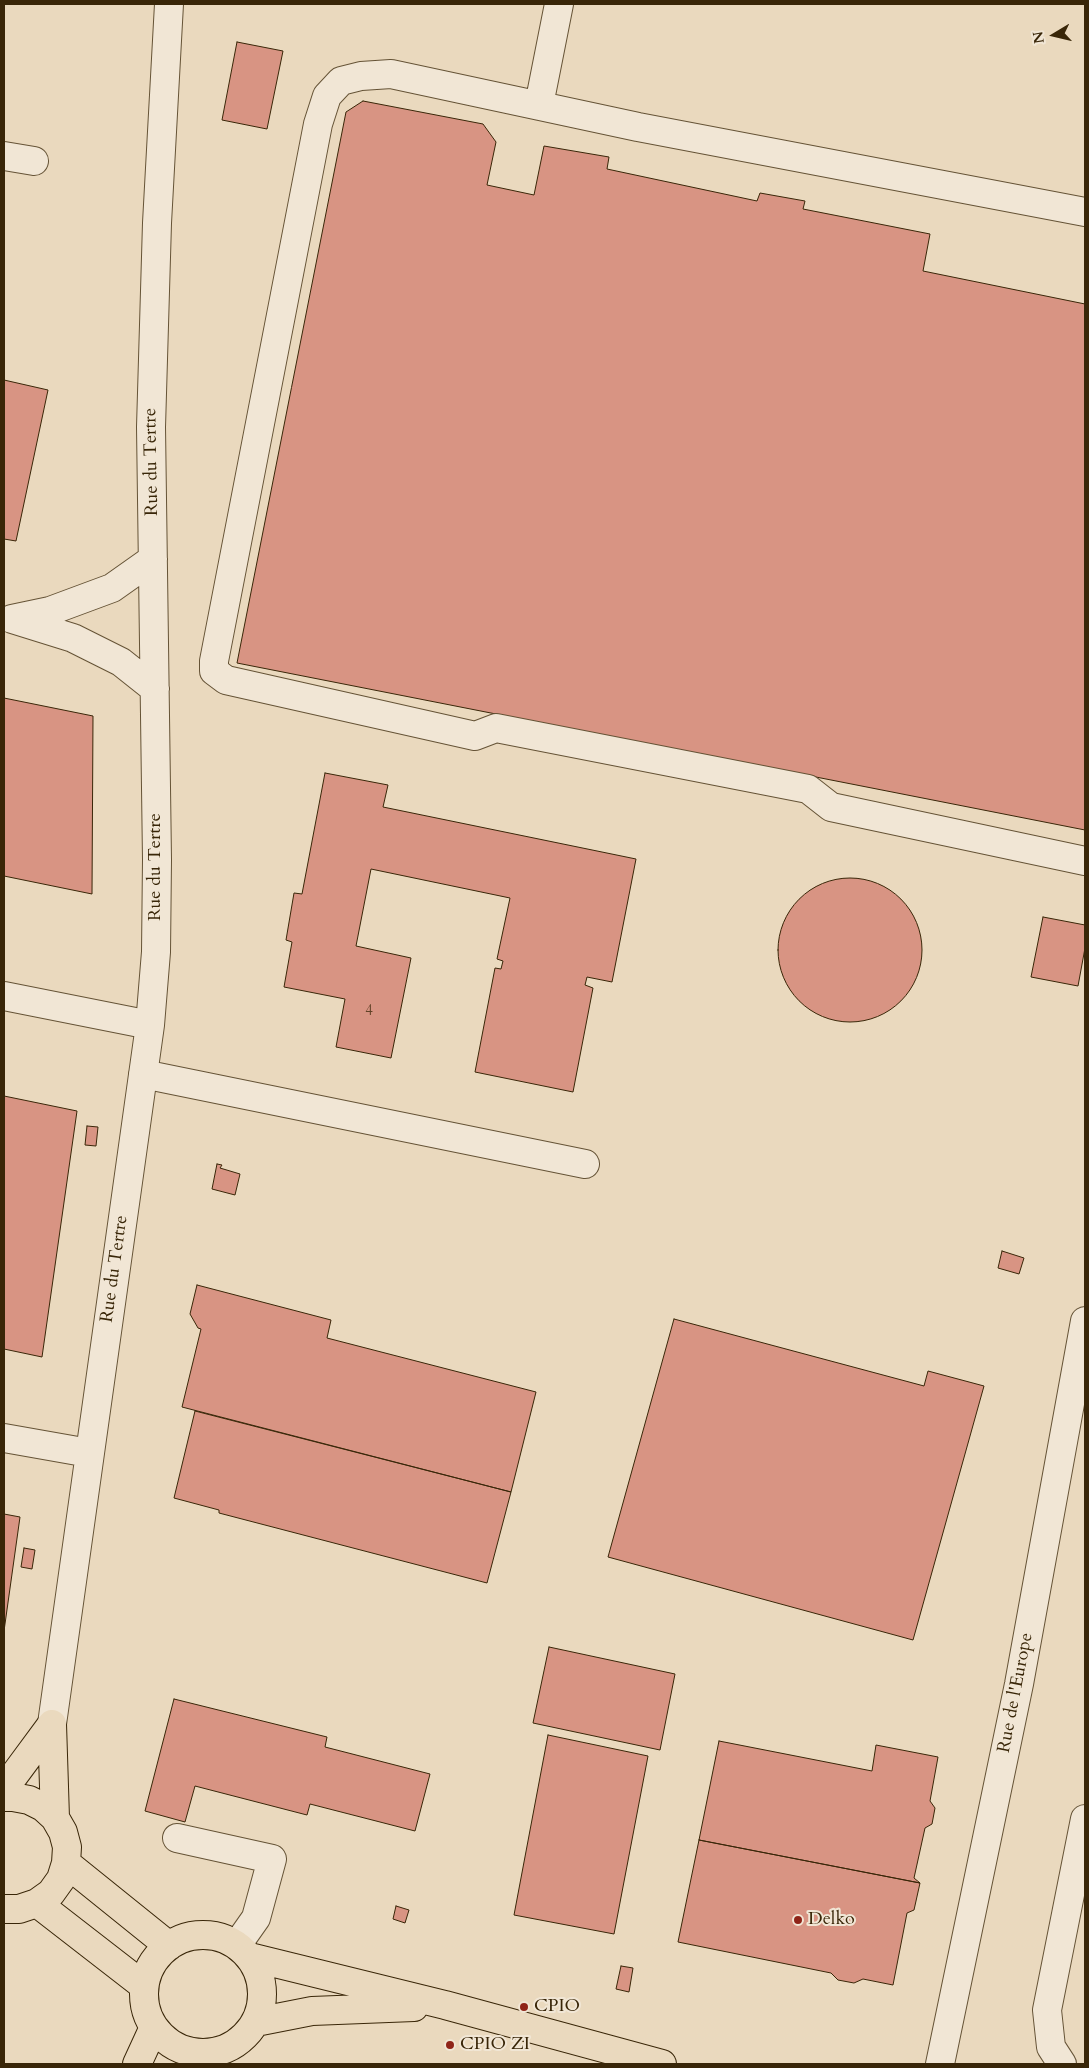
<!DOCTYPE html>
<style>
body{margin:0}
#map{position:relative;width:1089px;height:2068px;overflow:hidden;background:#ead9be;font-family:Cardo,serif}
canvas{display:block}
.frame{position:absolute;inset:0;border:5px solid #392608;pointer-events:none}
.north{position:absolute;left:1029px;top:10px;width:50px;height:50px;-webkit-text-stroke:4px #f1e6d5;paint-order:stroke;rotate:261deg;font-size:14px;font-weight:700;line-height:20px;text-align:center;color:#392608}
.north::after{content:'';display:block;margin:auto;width:18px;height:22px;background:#392608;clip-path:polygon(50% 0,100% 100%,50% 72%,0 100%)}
</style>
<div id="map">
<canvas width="1089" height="2068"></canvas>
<div class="frame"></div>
<div class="north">N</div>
</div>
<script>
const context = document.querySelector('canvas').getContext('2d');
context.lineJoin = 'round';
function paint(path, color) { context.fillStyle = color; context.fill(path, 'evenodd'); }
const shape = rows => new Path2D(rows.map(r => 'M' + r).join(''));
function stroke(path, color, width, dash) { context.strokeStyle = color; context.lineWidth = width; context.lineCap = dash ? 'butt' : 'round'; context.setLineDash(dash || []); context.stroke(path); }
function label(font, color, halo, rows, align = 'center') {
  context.font = font + ' Cardo,serif'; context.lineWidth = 4; context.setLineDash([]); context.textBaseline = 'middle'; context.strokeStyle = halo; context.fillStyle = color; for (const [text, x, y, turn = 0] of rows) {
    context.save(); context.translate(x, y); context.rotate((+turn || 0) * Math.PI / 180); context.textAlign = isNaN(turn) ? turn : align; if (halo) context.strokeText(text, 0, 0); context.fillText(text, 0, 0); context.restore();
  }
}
const building = shape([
 [237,42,283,51,267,129,222,120,237,42],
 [363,101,483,124,496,142,487,185,534,195,544,146,609,157,607,169,757,201,760,193,805,201,803,209,930,234,923,271,1085,304,1085,830,237,663,346,112,363,101],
 [4,380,48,390,16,541,4,539,4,380],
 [4,698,93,716,92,894,4,876,4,698],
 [325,773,388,785,383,807,636,859,612,982,587,977,585,985,593,988,573,1092,475,1072,495,968,501,969,503,961,497,959,510,898,371,869,356,946,411,958,391,1058,336,1047,345,999,284,987,292,942,286,940,294,893,302,894,325,773],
 '778 950a72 72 0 1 1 144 0a72 72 0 1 1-144 0Z',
 [1043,917,1085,925,1085,948,1078,986,1031,977,1043,917],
 [4,1096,77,1111,42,1357,4,1349,4,1096],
 [87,1126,98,1127,96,1146,85,1145,87,1126],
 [217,1164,222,1165,220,1168,240,1174,235,1195,212,1189,217,1164],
 [1002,1251,1024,1258,1019,1274,998,1268,1002,1251],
 [197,1285,331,1320,327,1338,536,1392,511,1492,182,1407,201,1329,198,1328,190,1314,197,1285],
 [674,1319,924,1386,928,1371,984,1386,913,1640,608,1557,674,1319],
 [195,1411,511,1492,487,1583,219,1513,219,1510,174,1498,195,1411],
 [4,1514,20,1517,4,1631,4,1514],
 [24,1548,35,1550,32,1569,21,1567,24,1548],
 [549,1647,675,1674,660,1750,533,1723,549,1647],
 [174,1699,327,1737,325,1747,430,1774,415,1831,310,1804,307,1815,195,1786,185,1822,145,1811,174,1699],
 [548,1735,648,1756,614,1934,514,1915,548,1735],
 [719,1741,872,1771,876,1745,938,1757,930,1801,935,1808,932,1824,925,1828,914,1878,920,1883,699,1840,719,1741],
 [699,1840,920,1883,914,1910,907,1913,893,1985,863,1979,854,1983,838,1980,831,1973,678,1942,699,1840],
 [396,1906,409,1910,405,1923,393,1919,396,1906],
 [621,1966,633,1968,629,1992,616,1989,621,1966]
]);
const minor = shape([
 [539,105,559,4],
 [4,156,34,161],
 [1085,212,638,127,391,74,361,76,341,81,327,96,318,124,214,661,214,671,226,680,475,736,496,728,808,789,831,807,1085,861],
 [153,559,112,588,50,611,12,619,73,638,121,662,155,689],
 [4,996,150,1025],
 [143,1074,585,1164],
 [4,1438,89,1453],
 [52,1724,150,1025,156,952,157,860,151,427,157,223,169,4],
 [177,1838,272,1859,256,1918,237,1945],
 [940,2064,1019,1684,1085,1321],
 [1062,2064,1051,2047,1047,2010,1085,1819]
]);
const major = shape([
 [52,1724,55,1818],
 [4,1789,52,1724],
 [4,1797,13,1797,29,1800,43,1807,55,1818,63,1832,67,1847,66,1863,61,1879,51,1893,37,1903,19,1909,4,1909],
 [66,1863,169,1946],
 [37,1903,144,1986],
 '144 1994a59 59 0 1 1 118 0a59 59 0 1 1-118 0Z',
 [250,1957,445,2005,662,2064],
 [256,2022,312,2011,414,2007],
 [137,2064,154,2027]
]);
const markers = [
 [798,1920,5,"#8f2418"],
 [524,2007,5,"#8f2418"],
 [450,2045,5,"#8f2418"]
];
const numberNames = [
 ["4",369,1012]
];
const streetNames = [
 ["Rue du Tertre",152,462,-91],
 ["Rue du Tertre",156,867,-90],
 ["Rue du Tertre",115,1269,-82],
 ["Rue de l'Europe",1016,1693,-79]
];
const poiNames = [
 ["Delko",808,1920],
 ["CPIO",534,2007],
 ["CPIO ZI",460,2045]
];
paint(building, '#d89483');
stroke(building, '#392608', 1);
stroke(minor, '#655336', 30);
stroke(major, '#392608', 30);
stroke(minor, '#f1e6d5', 28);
stroke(major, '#ead9be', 28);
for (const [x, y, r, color] of markers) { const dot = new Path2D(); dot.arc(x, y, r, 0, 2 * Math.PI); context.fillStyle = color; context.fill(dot); stroke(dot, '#f1e6d5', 2); }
label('15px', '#614227', null, numberNames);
label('18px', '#392608', '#f1e6d5', streetNames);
label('18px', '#392608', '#f1e6d5', poiNames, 'left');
</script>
